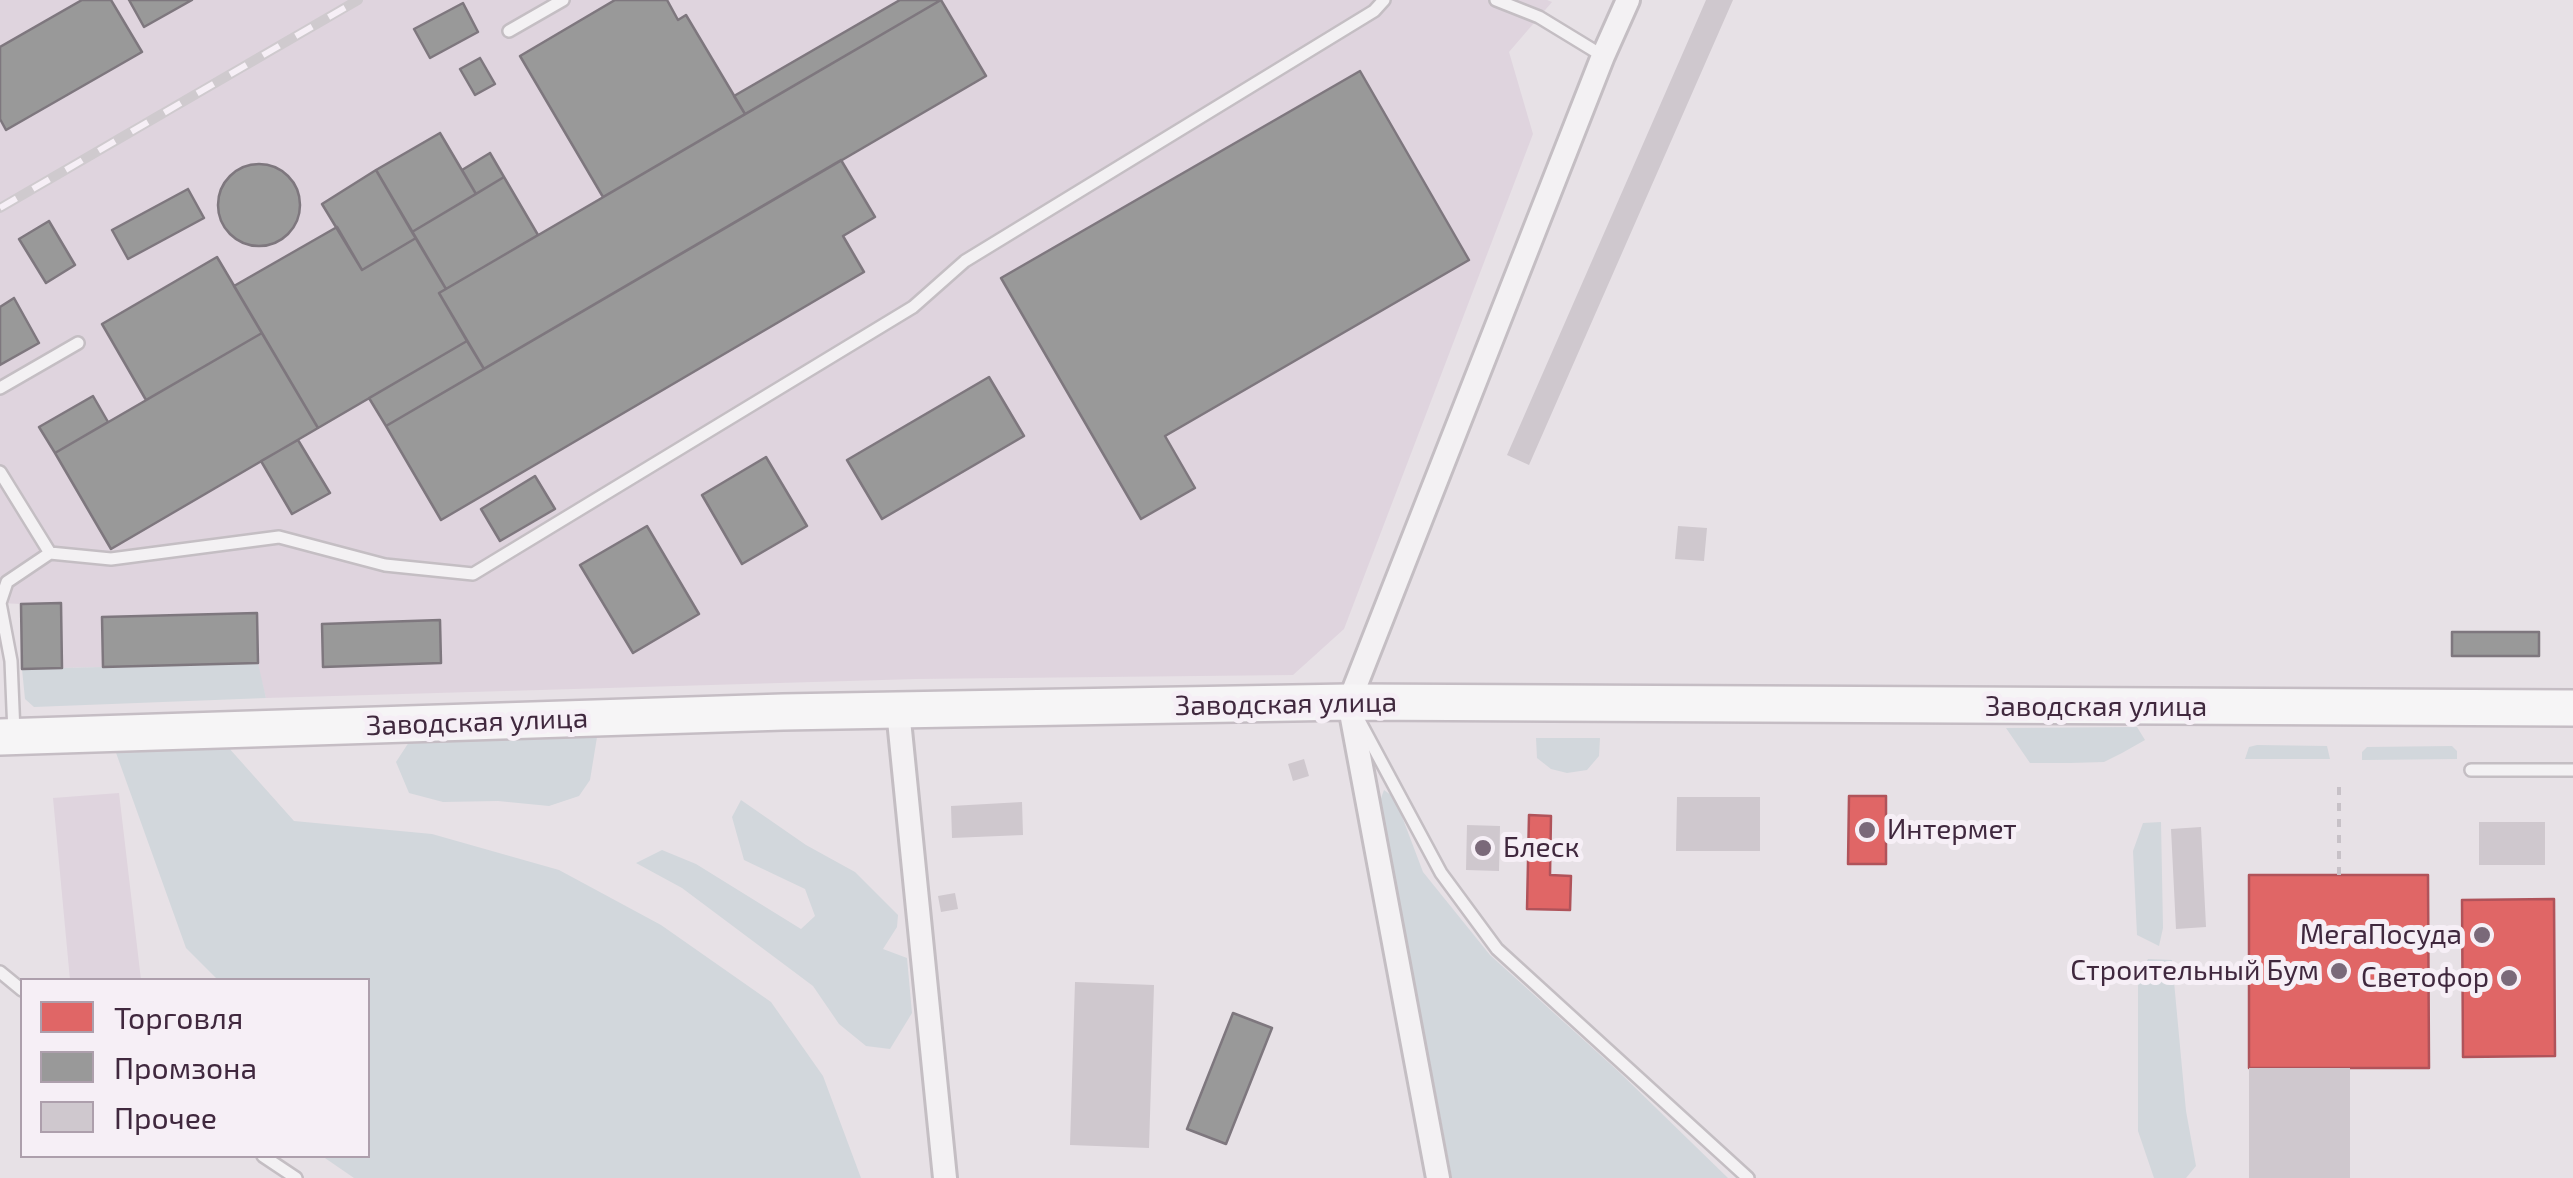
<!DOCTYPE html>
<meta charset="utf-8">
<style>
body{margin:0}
#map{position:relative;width:2573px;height:1178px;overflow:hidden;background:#e7e1e6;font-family:"Exo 2",sans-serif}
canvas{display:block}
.legend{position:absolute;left:20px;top:978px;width:350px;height:180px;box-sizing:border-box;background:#f6eff6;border:2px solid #ad9fac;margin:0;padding:12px 18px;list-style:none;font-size:30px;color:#40283e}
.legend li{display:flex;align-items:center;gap:20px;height:50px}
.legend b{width:50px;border:2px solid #ad9fac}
</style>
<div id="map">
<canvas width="2573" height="1178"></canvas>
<ul class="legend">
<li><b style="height:28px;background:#e06666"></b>Торговля</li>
<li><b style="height:28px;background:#999"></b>Промзона</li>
<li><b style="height:28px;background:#cfc8ce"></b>Прочее</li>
</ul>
</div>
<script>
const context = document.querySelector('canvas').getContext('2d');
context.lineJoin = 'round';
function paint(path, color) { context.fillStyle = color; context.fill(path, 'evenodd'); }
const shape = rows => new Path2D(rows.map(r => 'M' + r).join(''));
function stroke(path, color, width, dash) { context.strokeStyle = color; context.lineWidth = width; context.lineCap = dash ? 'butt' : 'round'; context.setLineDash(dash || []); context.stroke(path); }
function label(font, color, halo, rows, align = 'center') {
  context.font = font + ' "Exo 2",sans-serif'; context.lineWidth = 10; context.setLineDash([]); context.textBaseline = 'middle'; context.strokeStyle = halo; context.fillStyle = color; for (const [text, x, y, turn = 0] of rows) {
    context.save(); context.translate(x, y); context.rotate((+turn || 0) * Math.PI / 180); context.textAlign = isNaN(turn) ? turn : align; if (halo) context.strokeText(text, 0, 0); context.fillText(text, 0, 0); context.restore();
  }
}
const built = shape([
 [0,0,1547,0,1552,2,1509,52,1533,134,1344,629,1293,675,916,679,266,698,257,663,22,669,21,604,0,603],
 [119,793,141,980,70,980,53,798]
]);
const green = shape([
 [258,663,266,698,34,707,25,699,22,669],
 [2137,727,2145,740,2122,753,2104,762,2070,763,2030,763,2006,728],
 [598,731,590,780,579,796,549,806,498,801,443,802,409,793,396,762,409,742,432,738],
 [1536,738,1600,738,1599,756,1587,770,1567,773,1551,769,1537,758],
 [2257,745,2327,746,2330,759,2245,759,2249,747],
 [2452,746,2457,751,2457,759,2362,760,2362,752,2367,747],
 [228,747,294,821,432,834,559,870,661,925,771,1002,823,1076,861,1178,354,1178,322,1156,368,1156,368,980,218,980,186,948,115,750],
 [1384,790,1395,798,1423,872,1490,955,1618,1071,1728,1178,1452,1178,1380,801],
 [741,800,806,845,855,872,898,915,897,927,883,949,907,958,912,1013,890,1049,866,1046,839,1024,813,986,682,888,636,863,662,850,696,864,801,929,815,916,805,889,744,860,732,817],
 [2161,822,2163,928,2159,946,2137,935,2133,851,2143,823],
 [2148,959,2172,960,2186,1111,2196,1166,2186,1178,2154,1178,2138,1131,2138,977]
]);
const shops = shape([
 [1849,796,1886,796,1886,864,1848,864,1849,796],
 [1529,815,1551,816,1550,875,1571,876,1570,910,1527,909,1529,815],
 [2249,875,2428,875,2429,1068,2249,1068,2249,875],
 [2554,899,2555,1056,2463,1057,2462,900,2554,899]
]);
const industry = shape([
 [82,0,111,0,142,52,6,130,0,119,0,47,82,0],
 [129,0,192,0,144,27,129,0],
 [615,0,667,0,678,20,686,15,745,114,603,197,520,56,615,0],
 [900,0,941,0,745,114,734,96,900,0],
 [941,0,986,76,484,369,439,293,941,0],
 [463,3,478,32,430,58,414,29,463,3],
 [480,58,495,84,475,95,460,69,480,58],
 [1360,71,1469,260,1165,436,1195,488,1141,519,1001,278,1360,71],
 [440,133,476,194,412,232,376,170,440,133],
 [490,153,504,177,476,194,462,170,490,153],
 [841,160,875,217,843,236,864,272,441,520,386,426,841,160],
 '218 205a41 41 0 1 1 82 0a41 41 0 1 1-82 0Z',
 [376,170,416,238,362,270,322,204,376,170],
 [504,177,538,235,446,289,412,232,504,177],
 [188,189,204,218,128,259,112,230,188,189],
 [49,221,75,265,46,283,19,239,49,221],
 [337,227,362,270,416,238,446,289,439,293,467,341,318,428,234,286,337,227],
 [217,257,262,333,146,400,102,324,217,257],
 [14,298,39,343,0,365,0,307,14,298],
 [262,333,318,428,111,549,55,453,262,333],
 [467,341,484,369,386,426,369,398,467,341],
 [989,377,1024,436,882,519,847,460,989,377],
 [93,396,108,422,55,453,39,427,93,396],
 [298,440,330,493,292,514,261,461,298,440],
 [766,457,807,526,742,564,702,495,766,457],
 [535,476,555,509,500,541,481,509,535,476],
 [647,526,699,614,633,653,580,565,647,526],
 [61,603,62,668,22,669,21,604,61,603],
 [257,613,258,663,103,667,102,617,257,613],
 [440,620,441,663,323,667,322,624,440,620],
 [2452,632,2539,632,2539,656,2452,656,2452,632],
 [1233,1013,1272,1028,1226,1144,1187,1129,1233,1013]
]);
const building = shape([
 [1706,0,1733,0,1529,465,1507,455],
 [1678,526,1707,528,1704,561,1675,559],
 [1304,759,1309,776,1293,781,1288,764],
 [1677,797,1760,797,1760,851,1676,851],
 [1022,802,1023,835,952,838,951,806],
 [2479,822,2545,822,2545,865,2479,865],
 [1467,825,1500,826,1499,871,1466,870],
 [2201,827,2206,927,2176,929,2171,829],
 [955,893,958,909,941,912,938,896],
 [1075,982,1154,985,1149,1148,1070,1145],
 [2249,1068,2350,1068,2350,1178,2249,1178]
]);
const path = shape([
 [2339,875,2339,787]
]);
const service = shape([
 [1496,0,1539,17,1603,56],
 [509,31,563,0],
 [0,388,78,343],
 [0,472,50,553,111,559,279,537,385,565,473,574,913,307,965,261,1374,11,1384,0],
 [1360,722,1441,873,1497,949,1748,1178],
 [14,733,11,661,0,603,7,582,50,553],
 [2471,770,2573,770],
 [0,972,22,990],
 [263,1156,296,1178]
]);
const minor = shape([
 [898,710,945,1178],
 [1438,1178,1349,702,1603,56,1628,0]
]);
const primary = shape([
 [0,737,783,712,1349,702,2573,708]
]);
const rail = shape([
 [0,208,358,0]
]);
const markers = [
 [1867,830,10,"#7a6979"],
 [1483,848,10,"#7a6979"],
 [2482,935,10,"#7a6979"],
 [2339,971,10,"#7a6979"],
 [2509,978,10,"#7a6979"]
];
const streetNames = [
 ["Заводская улица",1286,704,-1],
 ["Заводская улица",2096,707],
 ["Заводская улица",477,722,-2]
];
const poiNames = [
 ["Интермет",1887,830,"left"],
 ["Блеск",1503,848,"left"],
 ["МегаПосуда",2462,935],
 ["Строительный Бум",2319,971],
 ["Светофор",2489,978]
];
paint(built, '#dfd4de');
paint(green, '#d2d7dc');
paint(shops, '#e06666');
stroke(shops, '#b0535a', 2.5);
paint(industry, '#999');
stroke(industry, '#7e777e', 2.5);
paint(building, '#cfc8ce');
stroke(service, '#c4bec3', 16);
stroke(minor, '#c4bec3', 28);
stroke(primary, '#c5bdc4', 40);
stroke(path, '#c7c1c7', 4, [8, 8]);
stroke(service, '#f3f1f3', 11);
stroke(minor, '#f3f1f3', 22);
stroke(primary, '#f6f5f6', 35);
stroke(rail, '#cfcace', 10);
stroke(rail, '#f6eff6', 6, [19]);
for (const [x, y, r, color] of markers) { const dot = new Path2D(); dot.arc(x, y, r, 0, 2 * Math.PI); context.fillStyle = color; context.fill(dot); stroke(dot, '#f6eff6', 4); }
label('28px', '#40283e', '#f6eff6', streetNames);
label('28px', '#40283e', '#f6eff6', poiNames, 'right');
</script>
